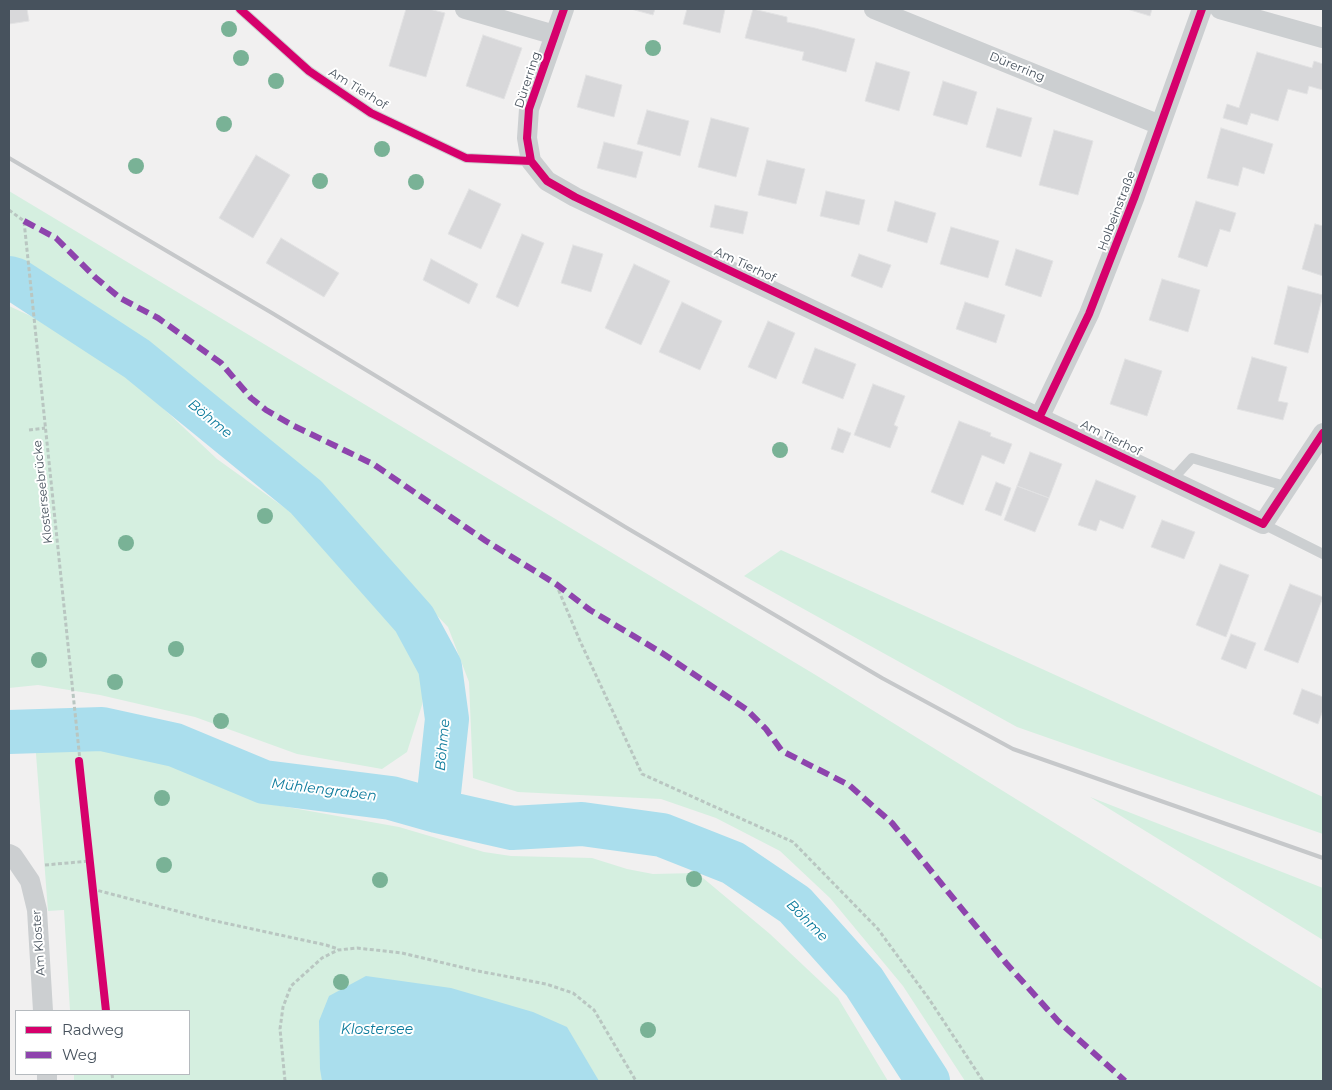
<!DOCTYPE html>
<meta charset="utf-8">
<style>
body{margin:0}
#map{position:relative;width:1332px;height:1090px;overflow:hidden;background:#f1f0f0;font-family:Montserrat,sans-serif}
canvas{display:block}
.frame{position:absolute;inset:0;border:10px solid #47525d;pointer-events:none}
.legend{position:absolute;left:15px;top:1010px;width:175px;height:65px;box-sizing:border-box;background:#fff;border:1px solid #b5babe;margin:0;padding:6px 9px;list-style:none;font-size:15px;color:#47525d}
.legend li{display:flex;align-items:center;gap:10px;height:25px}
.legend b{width:25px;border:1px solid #b5babe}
</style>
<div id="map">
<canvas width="1332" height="1090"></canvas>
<div class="frame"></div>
<ul class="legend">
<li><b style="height:6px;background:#d6006c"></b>Radweg</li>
<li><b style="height:6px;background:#8e44ad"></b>Weg</li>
</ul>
</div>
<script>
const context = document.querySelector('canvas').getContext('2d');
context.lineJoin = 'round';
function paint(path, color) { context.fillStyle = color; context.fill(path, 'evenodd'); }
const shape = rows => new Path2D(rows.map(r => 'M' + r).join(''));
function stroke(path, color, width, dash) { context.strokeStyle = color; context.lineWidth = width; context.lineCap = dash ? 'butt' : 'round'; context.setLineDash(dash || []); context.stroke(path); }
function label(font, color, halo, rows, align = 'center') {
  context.font = font + ' Montserrat,sans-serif'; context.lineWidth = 4; context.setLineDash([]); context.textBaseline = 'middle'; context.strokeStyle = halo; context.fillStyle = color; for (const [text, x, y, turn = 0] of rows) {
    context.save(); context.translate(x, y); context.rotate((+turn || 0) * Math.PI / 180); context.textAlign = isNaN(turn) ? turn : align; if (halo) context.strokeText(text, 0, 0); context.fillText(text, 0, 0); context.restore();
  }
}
const green = shape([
 [9,191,814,674,1323,989,1323,1081,965,1081,903,986,830,898,780,851,716,818,661,799,518,792,473,778,469,682,448,627,316,489,139,344,9,260],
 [9,306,61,330,130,377,217,459,299,518,401,631,426,668,422,705,407,752,382,769,297,754,195,717,100,695,38,685,9,688],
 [781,550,1323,797,1323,834,1017,727,744,576],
 [35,741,107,747,172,759,259,802,399,827,484,852,511,856,592,858,627,869,653,874,697,873,770,934,838,998,888,1081,74,1081,74,1074,189,1074,189,1011,70,1011,64,910,48,911],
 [1090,797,1323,888,1323,940]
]);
const water = shape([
 [366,976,451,988,533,1012,567,1027,599,1081,322,1081,320,1069,319,1021,329,996]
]);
const river = shape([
 [9,278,16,280,137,359,306,497,414,619,440,667,447,719,437,811],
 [9,732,102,729,175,745,264,782,391,798,437,811,512,828,582,824,662,835,733,863,795,905,864,982,928,1081]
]);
const building = shape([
 [9,9,27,9,29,21,9,24,9,9],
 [406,9,429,9,445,13,426,77,389,66,406,9],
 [631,9,655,9,653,15,631,9],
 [687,9,725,9,720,33,683,24,687,9],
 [753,9,787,17,787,22,815,28,855,39,846,72,802,60,804,52,745,38,753,9],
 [1127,9,1152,9,1150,16,1127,9],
 [483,35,522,48,504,99,466,86,483,35],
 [1257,52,1312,68,1314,61,1323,64,1323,90,1309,86,1307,94,1288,89,1278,121,1251,113,1247,125,1223,118,1227,104,1239,108,1257,52],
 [876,62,910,72,899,111,865,101,876,62],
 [586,75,622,85,614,117,577,107,586,75],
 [943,81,977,92,967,125,933,115,943,81],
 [997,108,1032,118,1021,157,986,147,997,108],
 [647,110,689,121,680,156,637,144,647,110],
 [711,118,749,128,736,177,698,167,711,118],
 [1221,128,1273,144,1264,174,1243,167,1238,186,1207,178,1221,128],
 [1054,130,1093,141,1078,195,1039,185,1054,130],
 [604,142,643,152,636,178,597,168,604,142],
 [256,155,290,175,253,238,219,218,256,155],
 [767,160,805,169,796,204,758,195,767,160],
 [469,189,501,204,481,249,448,234,469,189],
 [826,191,865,200,859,225,820,216,826,191],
 [895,201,936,213,927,243,887,231,895,201],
 [1196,201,1236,213,1230,232,1220,229,1207,267,1178,257,1196,201],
 [715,205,748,212,743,234,710,227,715,205],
 [1315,224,1323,226,1323,276,1302,269,1315,224],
 [951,227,999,241,988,278,940,264,951,227],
 [522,234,544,243,518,307,496,297,522,234],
 [281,238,339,273,324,297,266,263,281,238],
 [573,245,603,254,591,292,561,283,573,245],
 [1016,249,1053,261,1041,297,1005,285,1016,249],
 [859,254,891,265,882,288,851,276,859,254],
 [431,259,478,284,469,304,423,280,431,259],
 [634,264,670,281,641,345,605,328,634,264],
 [1162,279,1200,290,1188,332,1149,320,1162,279],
 [1288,286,1323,295,1308,353,1274,344,1288,286],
 [682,302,722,321,700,370,659,352,682,302],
 [965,302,1005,315,996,343,956,329,965,302],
 [768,321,795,333,776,379,748,367,768,321],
 [815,348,856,364,843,399,802,383,815,348],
 [1252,357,1287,367,1278,401,1288,403,1283,420,1237,409,1252,357],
 [1125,359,1162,371,1147,416,1110,404,1125,359],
 [873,384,905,396,894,425,898,427,890,448,854,435,873,384],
 [959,421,991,433,990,436,1012,444,1004,464,982,455,963,505,931,492,959,421],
 [838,428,851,433,843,453,831,449,838,428],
 [1030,452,1062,464,1049,498,1017,486,1030,452],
 [1096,480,1136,496,1123,529,1100,520,1096,531,1078,525,1096,480],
 [996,482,1011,488,1001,516,985,510,996,482],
 [1017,486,1049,498,1035,532,1004,520,1017,486],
 [1162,520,1195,532,1184,559,1151,547,1162,520],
 [1220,564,1249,575,1226,637,1196,625,1220,564],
 [1290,584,1323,597,1298,663,1264,650,1290,584],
 [1231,634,1256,643,1246,669,1221,659,1231,634],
 [1302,689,1323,697,1323,710,1318,724,1293,714,1302,689]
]);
const path = shape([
 [9,210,24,221,106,1011],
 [29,430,45,428],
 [556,584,580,641,642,774,793,842,878,929,929,999,983,1081],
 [45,865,90,861],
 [92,889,211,920,326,945,338,949],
 [112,1074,113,1081],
 [285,1081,280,1029,283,1007,291,986,322,958,338,950,357,948,402,953,473,970,546,984,573,993,594,1010,636,1081]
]);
const lane = shape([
 [240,9,309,71,371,113,466,158,531,161],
 [1172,480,1192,458,1288,487],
 [1263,524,1323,554]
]);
const street = shape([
 [465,9,555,35],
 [564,9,529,109,527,138,531,161,547,181,575,197,1263,524,1323,433],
 [874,9,1160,125],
 [1220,9,1323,38],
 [1040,416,1089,314,1135,196,1202,9],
 [9,854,13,856,30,881,37,910,43,1011],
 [47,1074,47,1081]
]);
const rail = shape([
 [9,158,272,313,627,528,882,678,1013,749,1323,858]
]);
const quiet = shape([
 [24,221,56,238,96,278,120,298,158,318,221,363,251,398,266,410,294,426,373,464,486,541,556,584,590,610,662,653,746,709,766,729,782,751,849,785,892,823,1006,963,1058,1021,1125,1081]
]);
const cycleway = shape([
 [240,9,309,71,371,113,466,158,531,161],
 [564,9,529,109,527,138,531,161,547,181,575,197,1263,524,1323,433],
 [1040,416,1089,314,1135,196,1202,9],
 [79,761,106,1011]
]);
const trees = [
 [229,29],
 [653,48],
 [241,58],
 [276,81],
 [224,124],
 [382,149],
 [136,166],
 [320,181],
 [416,182],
 [780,450],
 [265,516],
 [126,543],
 [176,649],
 [39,660],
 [115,682],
 [221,721],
 [162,798],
 [164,865],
 [694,879],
 [380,880],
 [341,982],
 [648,1030]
];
const streetNames = [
 ["Dürerring",1017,67,22],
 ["Dürerring",528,80,-72],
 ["Am Tierhof",358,89,32],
 ["Holbeinstraße",1117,211,-69],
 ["Am Tierhof",745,265,25],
 ["Am Tierhof",1111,438,26],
 ["Klosterseebrücke",43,492,-96],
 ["Am Kloster",39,943,-94]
];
const waterNames = [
 ["Böhme",210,419,39],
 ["Böhme",443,745,-85],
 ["Mühlengraben",324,790,7],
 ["Böhme",807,921,45],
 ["Klostersee",377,1030]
];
paint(green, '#d5efe0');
paint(water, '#aadeed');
stroke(river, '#aadeed', 44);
paint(building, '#d8d8da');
stroke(building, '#e2e2e3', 1);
stroke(path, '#b9c6c1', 3, [4, 2.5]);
stroke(lane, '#cccfd1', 10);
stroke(street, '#cccfd1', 20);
stroke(rail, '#c6c8ca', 4);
stroke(quiet, '#8e44ad', 6, [12, 6]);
stroke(cycleway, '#d6006c', 8);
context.fillStyle = '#79b296';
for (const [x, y] of trees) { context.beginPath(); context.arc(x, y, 8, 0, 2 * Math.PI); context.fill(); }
label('12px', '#47525d', '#fff', streetNames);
label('italic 14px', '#0c7b9c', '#fff', waterNames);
</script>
